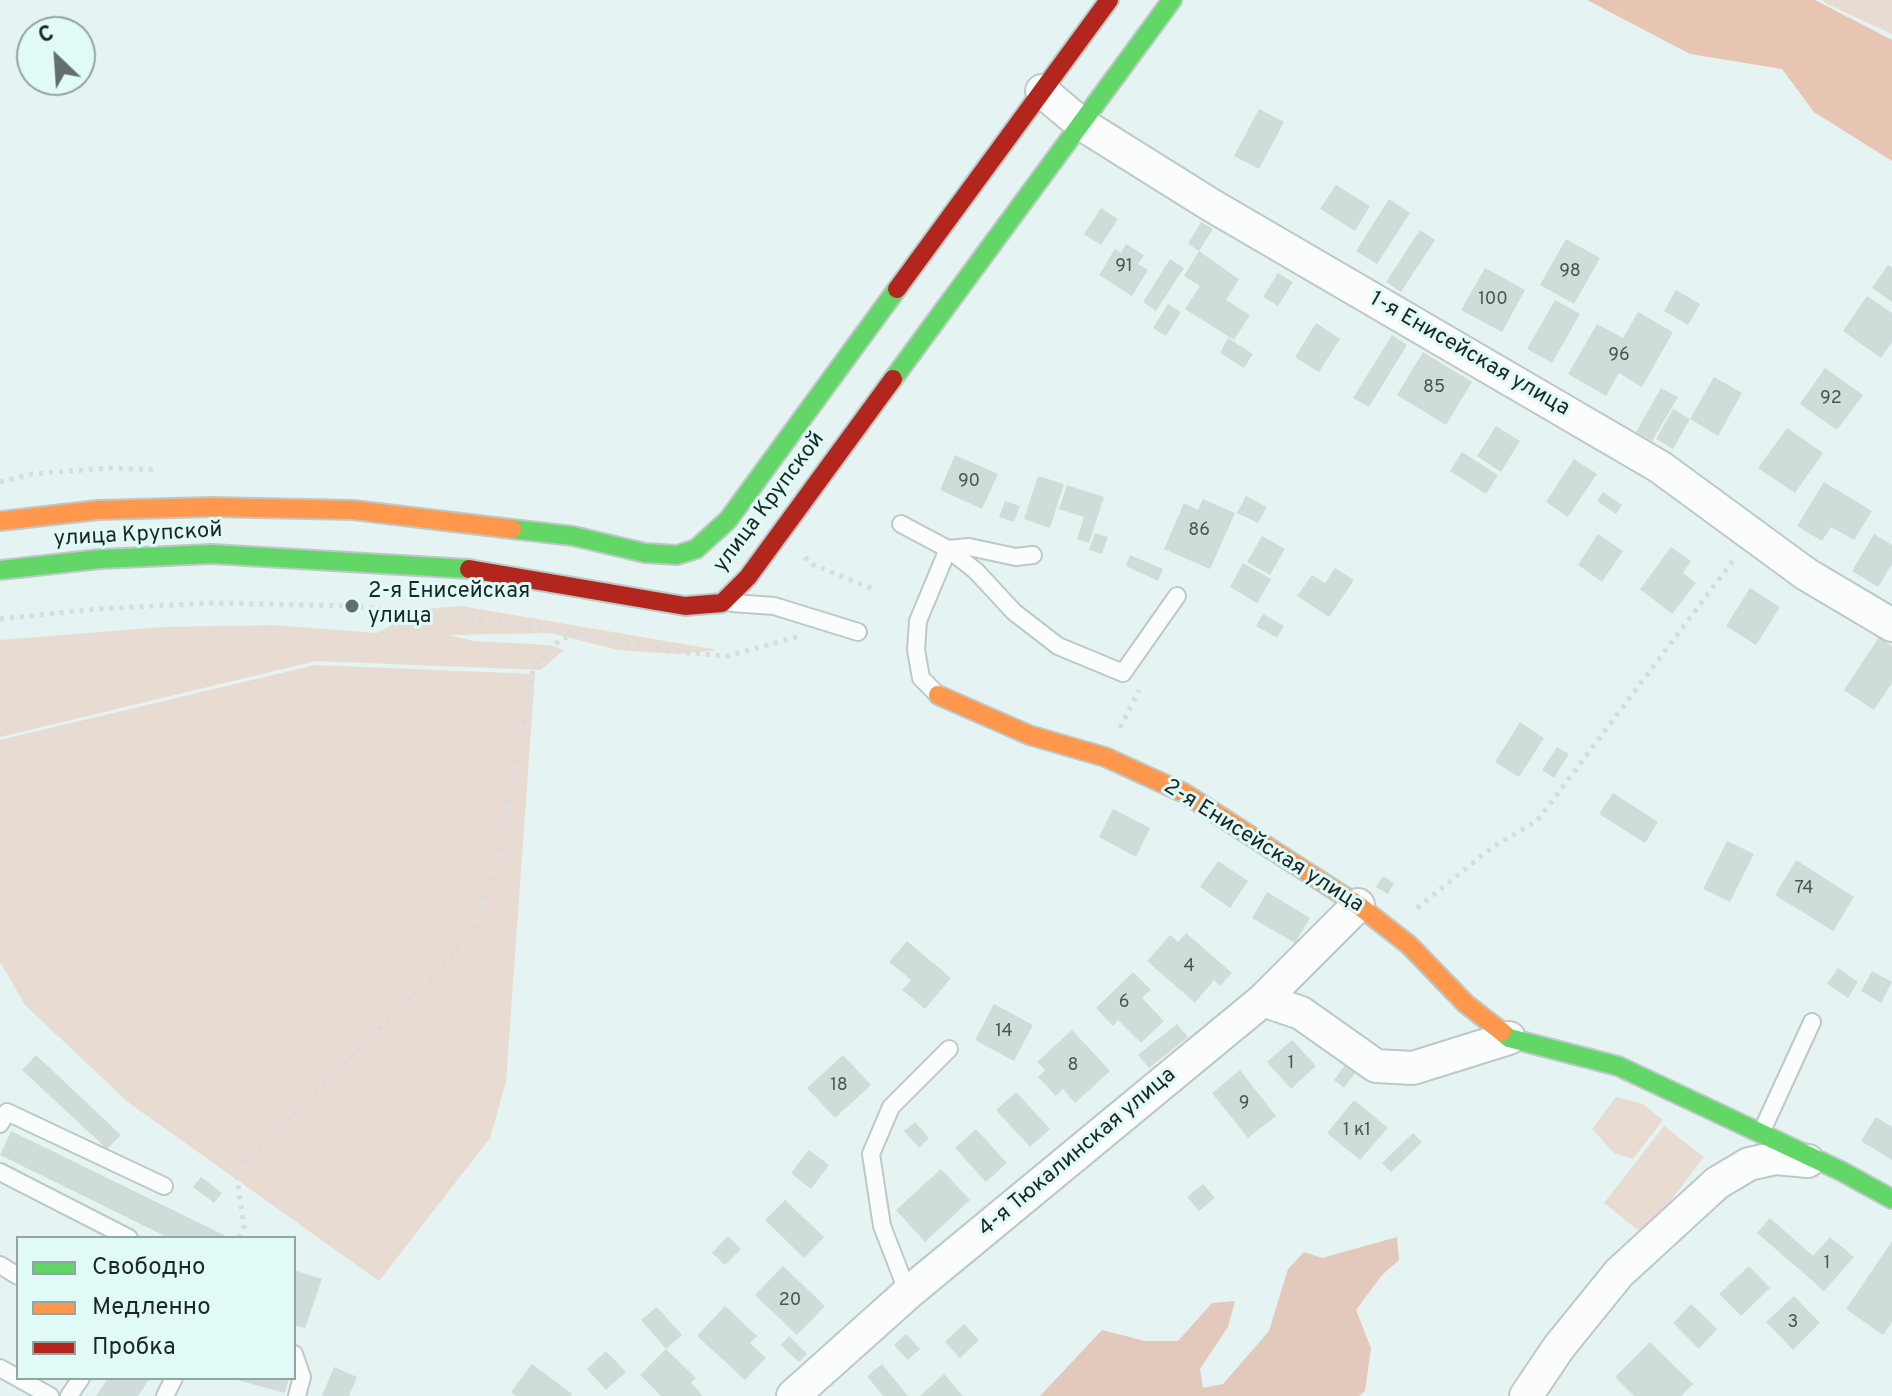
<!DOCTYPE html>
<meta charset="utf-8">
<style>
body{margin:0}
#map{position:relative;width:1892px;height:1396px;overflow:hidden;background:#e5f4f2;font-family:Overpass,sans-serif}
canvas{display:block}
.legend{position:absolute;left:16px;top:1236px;width:280px;height:144px;box-sizing:border-box;background:#dffaf7;border:2px solid #91a6a3;margin:0;padding:10px 14px;list-style:none;font-size:24px;color:#1d2726}
.legend li{display:flex;align-items:center;gap:16px;height:40px}
.legend b{width:40px;border:2px solid #91a6a3}
.north{position:absolute;left:16px;top:16px;width:80px;height:80px;box-sizing:border-box;background:#dffaf7;border:2px solid #91a6a3;border-radius:50%;rotate:335deg;font-size:22px;font-weight:700;line-height:32px;text-align:center;color:#1d2726}
.north::after{content:'';display:block;margin:auto;width:28px;height:36px;background:#636f6d;clip-path:polygon(50% 0,100% 100%,50% 72%,0 100%)}
</style>
<div id="map">
<canvas width="1892" height="1396"></canvas>
<ul class="legend">
<li><b style="height:10px;background:#63d668"></b>Свободно</li>
<li><b style="height:10px;background:#ff974d"></b>Медленно</li>
<li><b style="height:10px;background:#b3261e"></b>Пробка</li>
</ul>
<div class="north">С</div>
</div>
<script>
const context = document.querySelector('canvas').getContext('2d');
context.lineJoin = 'round';
function paint(path, color) { context.fillStyle = color; context.fill(path, 'evenodd'); }
const shape = rows => new Path2D(rows.map(r => 'M' + r).join(''));
function stroke(path, color, width, dash) { context.strokeStyle = color; context.lineWidth = width; context.lineCap = dash ? 'butt' : 'round'; context.setLineDash(dash || []); context.stroke(path); }
function label(font, color, halo, rows, align = 'center') {
  context.font = font + ' Overpass,sans-serif'; context.lineWidth = 6; context.setLineDash([]); context.textBaseline = 'middle'; context.strokeStyle = halo; context.fillStyle = color; for (const [text, x, y, turn = 0] of rows) {
    context.save(); context.translate(x, y); context.rotate((+turn || 0) * Math.PI / 180); context.textAlign = isNaN(turn) ? turn : align; if (halo) context.strokeText(text, 0, 0); context.fillText(text, 0, 0); context.restore();
  }
}
const green = shape([
 [1822,0,1892,0,1892,34,1827,4],
 [461,606,718,650,676,654,618,650,550,633,449,635,473,641,549,645,564,650,541,670,316,661,0,737,0,640,163,627,273,625,377,633,391,626,393,617,420,609],
 [315,665,535,674,506,1082,490,1138,379,1281,129,1103,25,1005,0,962,0,740],
 [1616,1097,1643,1104,1663,1120,1633,1159,1614,1153,1592,1129],
 [1664,1126,1704,1157,1644,1235,1604,1203]
]);
const forest = shape([
 [1397,1237,1399,1260,1382,1275,1356,1310,1371,1348,1365,1391,1359,1396,1040,1396,1102,1330,1145,1341,1178,1341,1212,1303,1235,1301,1228,1327,1200,1369,1203,1388,1223,1384,1269,1331,1288,1269,1304,1252,1322,1258]
]);
const water = shape([
 [1587,0,1815,0,1892,40,1892,161,1814,112,1782,69,1690,54]
]);
const building = shape([
 [1259,109,1284,122,1259,169,1234,156],
 [1336,185,1370,206,1355,231,1320,209],
 [1389,199,1410,213,1377,264,1356,251],
 [1101,208,1118,219,1101,245,1084,234],
 [1201,222,1213,229,1199,251,1188,244],
 [1420,230,1435,240,1401,292,1386,282],
 [1566,239,1600,258,1574,304,1540,285],
 [1126,244,1144,255,1138,264,1148,270,1132,296,1099,275,1115,249,1121,253],
 [1199,251,1239,279,1226,300,1250,315,1234,340,1185,309,1200,286,1184,276],
 [1170,259,1184,268,1156,311,1143,302],
 [1888,265,1892,268,1892,302,1872,288],
 [1485,268,1525,290,1502,332,1461,310],
 [1278,273,1293,282,1278,306,1263,297],
 [1676,290,1700,304,1688,325,1664,311],
 [1867,296,1892,313,1892,342,1881,358,1843,331],
 [1555,300,1580,314,1552,363,1527,349],
 [1168,304,1181,312,1166,336,1153,328],
 [1638,312,1673,332,1642,387,1619,373,1606,396,1568,374,1597,324,1623,338],
 [1316,323,1340,339,1319,372,1295,357],
 [1392,335,1407,345,1369,407,1353,398],
 [1228,338,1253,354,1244,368,1220,353],
 [1423,352,1472,382,1446,425,1397,395],
 [1825,368,1863,395,1837,430,1800,404],
 [1714,377,1742,393,1718,436,1690,419],
 [1661,388,1678,397,1652,441,1636,432],
 [1673,409,1690,419,1673,449,1656,439],
 [1496,426,1520,441,1501,472,1477,456],
 [1787,428,1823,453,1795,493,1758,468],
 [1462,452,1498,475,1486,494,1450,471],
 [955,455,998,474,982,509,940,490],
 [1574,459,1597,474,1568,517,1546,502],
 [1038,476,1064,484,1050,528,1024,519],
 [1824,482,1872,511,1854,540,1831,527,1822,541,1797,526],
 [1067,485,1104,497,1089,543,1077,539,1084,517,1059,509],
 [1603,492,1622,505,1616,514,1597,501],
 [1246,496,1267,507,1258,523,1237,513],
 [1203,499,1235,513,1210,569,1164,549,1184,503,1198,510],
 [1005,501,1020,506,1014,522,999,517],
 [1095,533,1108,537,1102,554,1089,550],
 [1598,534,1623,551,1602,582,1578,565],
 [1874,534,1892,545,1892,564,1878,587,1852,571],
 [1262,536,1285,549,1270,575,1247,562],
 [1671,547,1691,561,1683,573,1696,583,1672,614,1640,589],
 [1130,555,1163,569,1158,581,1126,566],
 [1243,563,1271,579,1257,603,1230,587],
 [1335,568,1354,580,1329,617,1297,596,1312,575,1325,583],
 [1750,588,1780,607,1756,645,1726,626],
 [1263,614,1284,626,1277,638,1256,626],
 [1879,637,1892,646,1892,683,1874,710,1844,690],
 [1520,722,1544,738,1519,777,1495,762],
 [1557,747,1569,754,1554,778,1542,770],
 [1613,793,1658,822,1645,843,1599,814],
 [1113,809,1150,828,1136,857,1099,837],
 [1727,841,1754,854,1730,902,1703,889],
 [1796,860,1854,897,1833,931,1775,895],
 [1218,861,1248,881,1230,908,1200,887],
 [1383,876,1394,883,1388,894,1376,887],
 [1267,892,1310,918,1295,943,1252,918],
 [1186,933,1232,973,1220,986,1214,980,1195,1003,1147,961,1170,935,1178,942],
 [907,941,951,978,925,1009,902,990,911,980,889,962],
 [1838,968,1858,982,1848,998,1827,984],
 [1872,971,1892,982,1881,1003,1861,991],
 [1133,972,1151,990,1142,998,1164,1021,1141,1043,1118,1020,1113,1026,1096,1008],
 [994,1004,1033,1025,1014,1061,975,1040],
 [1177,1024,1188,1037,1149,1068,1138,1055],
 [1072,1030,1110,1071,1075,1103,1063,1089,1056,1096,1038,1077,1045,1070,1037,1062],
 [1292,1040,1316,1066,1291,1089,1267,1062],
 [36,1055,121,1135,107,1149,22,1070],
 [843,1055,871,1085,835,1118,807,1088],
 [1349,1060,1359,1068,1344,1088,1334,1080],
 [1240,1070,1276,1116,1248,1138,1212,1093],
 [1016,1092,1050,1129,1030,1147,996,1110],
 [1354,1100,1388,1128,1360,1160,1327,1133],
 [1876,1117,1892,1127,1892,1160,1861,1141],
 [915,1122,929,1138,919,1148,904,1131],
 [976,1129,1007,1163,986,1182,955,1148],
 [11,1131,224,1235,223,1238,169,1238,0,1155],
 [1413,1133,1422,1142,1391,1172,1382,1163],
 [809,1150,829,1165,811,1189,791,1173],
 [941,1169,970,1200,925,1242,896,1210],
 [201,1177,222,1193,214,1203,193,1187],
 [1203,1184,1215,1198,1199,1211,1187,1197],
 [785,1200,824,1237,804,1258,765,1220],
 [1770,1218,1813,1256,1830,1237,1854,1257,1824,1291,1757,1233],
 [728,1236,741,1249,725,1265,712,1253],
 [1892,1241,1892,1322,1883,1335,1846,1309],
 [783,1266,825,1306,797,1335,755,1295],
 [1749,1266,1770,1288,1741,1316,1719,1294],
 [294,1270,322,1279,305,1328,294,1325],
 [1794,1296,1820,1323,1793,1350,1766,1322],
 [1691,1304,1717,1329,1699,1349,1673,1323],
 [725,1306,757,1336,750,1343,766,1358,745,1380,697,1336],
 [657,1307,682,1335,666,1349,641,1320],
 [964,1324,979,1340,960,1358,945,1342],
 [906,1334,920,1349,908,1360,894,1345],
 [789,1336,807,1354,799,1362,781,1345],
 [1650,1342,1693,1384,1681,1396,1634,1396,1615,1377],
 [666,1349,696,1378,691,1383,703,1396,661,1396,640,1375],
 [606,1351,626,1372,606,1390,587,1369],
 [532,1364,572,1394,570,1396,516,1396,511,1392],
 [882,1364,908,1396,883,1396,867,1376],
 [334,1367,357,1377,349,1396,322,1396],
 [944,1374,963,1396,920,1396],
 [108,1378,150,1378,138,1396,96,1396],
 [230,1378,289,1378,285,1393]
]);
const path = shape([
 [0,482,32,474,108,468,158,470],
 [805,557,811,564,876,590],
 [0,619,97,609,212,603,352,606,492,620,687,653,728,656,800,636],
 [1120,728,1139,690],
 [1417,908,1494,846,1537,821,1735,558],
 [239,1238,244,1226,236,1171,451,958,477,925,499,854,534,665,561,639,578,635]
]);
const lane = shape([
 [901,524,948,549,976,571,1014,612,1058,646,1123,673,1177,596],
 [732,603,774,606,858,632],
 [937,694,921,678,916,650,918,621,948,549,969,547,1016,557,1033,555],
 [0,1124,7,1112,164,1186],
 [1761,1133,1812,1022],
 [0,1172,129,1238],
 [0,1265,18,1276],
 [908,1293,882,1226,871,1154,891,1107,949,1049],
 [294,1354,302,1377,297,1396],
 [0,1368,50,1396],
 [69,1396,81,1378],
 [165,1396,174,1378]
]);
const street = shape([
 [1042,91,1080,123,1211,205,1660,467,1806,574,1892,625],
 [1263,1000,1301,1013,1376,1066,1413,1068,1509,1038],
 [793,1396,908,1293,1263,1000,1358,905],
 [1526,1396,1559,1347,1619,1273,1717,1183,1749,1164,1776,1158,1808,1161]
]);
const fast = shape([
 [893,379,1172,0],
 [512,529,573,536,645,553,677,555,696,549,728,520,897,289],
 [0,570,100,559,212,554,469,569],
 [1502,1032,1509,1038,1618,1066,1843,1172,1892,1199]
]);
const slow = shape([
 [0,521,98,510,211,507,353,510,512,529],
 [938,695,1029,735,1105,757,1184,793,1358,905,1409,945,1466,1004,1502,1032]
]);
const jam = shape([
 [897,289,1109,0],
 [469,569,685,606,722,603,748,577,893,379]
]);
const markers = [
 [352,606,8,"#636f6d"]
];
const numberNames = [
 ["91",1124,267],
 ["98",1570,272],
 ["100",1493,300],
 ["96",1619,356],
 ["85",1434,388],
 ["92",1831,399],
 ["90",969,482],
 ["86",1199,531],
 ["74",1804,889],
 ["4",1189,967],
 ["6",1124,1003],
 ["14",1004,1032],
 ["1",1291,1064],
 ["8",1073,1066],
 ["18",839,1086],
 ["9",1244,1104],
 ["1 к1",1357,1131],
 ["1",1827,1264],
 ["20",790,1301],
 ["3",1793,1323]
];
const streetNames = [
 ["1-я Енисейская улица",1469,355,30],
 ["улица Крупской",770,503,-53],
 ["улица Крупской",138,536,-3],
 ["2-я Енисейская улица",1263,847,32],
 ["4-я Тюкалинская улица",1078,1153,-40]
];
const poiNames = [
 ["2-я Енисейская",368,593],
 ["улица",368,618]
];
paint(green, '#e8dbd2');
paint(forest, '#e2c9bc');
paint(water, '#e8c4b3');
paint(building, '#d0dcda');
stroke(lane, '#bcc9c7', 20);
stroke(street, '#bcc9c7', 36);
stroke(fast, '#bcc9c7', 22);
stroke(slow, '#bcc9c7', 22);
stroke(jam, '#bcc9c7', 22);
stroke(path, '#d8dcdc', 5, [4, 6]);
stroke(lane, '#fbfdfd', 16);
stroke(street, '#fbfdfd', 32);
stroke(fast, '#63d668', 18);
stroke(slow, '#ff974d', 18);
stroke(jam, '#b3261e', 18);
for (const [x, y, r, color] of markers) { const dot = new Path2D(); dot.arc(x, y, r, 0, 2 * Math.PI); context.fillStyle = color; context.fill(dot); stroke(dot, '#dffaf7', 3); }
label('18px', '#4a5453', null, numberNames);
label('22px', '#1d2726', '#dffaf7', streetNames);
label('22px', '#1d2726', '#dffaf7', poiNames, 'left');
</script>
